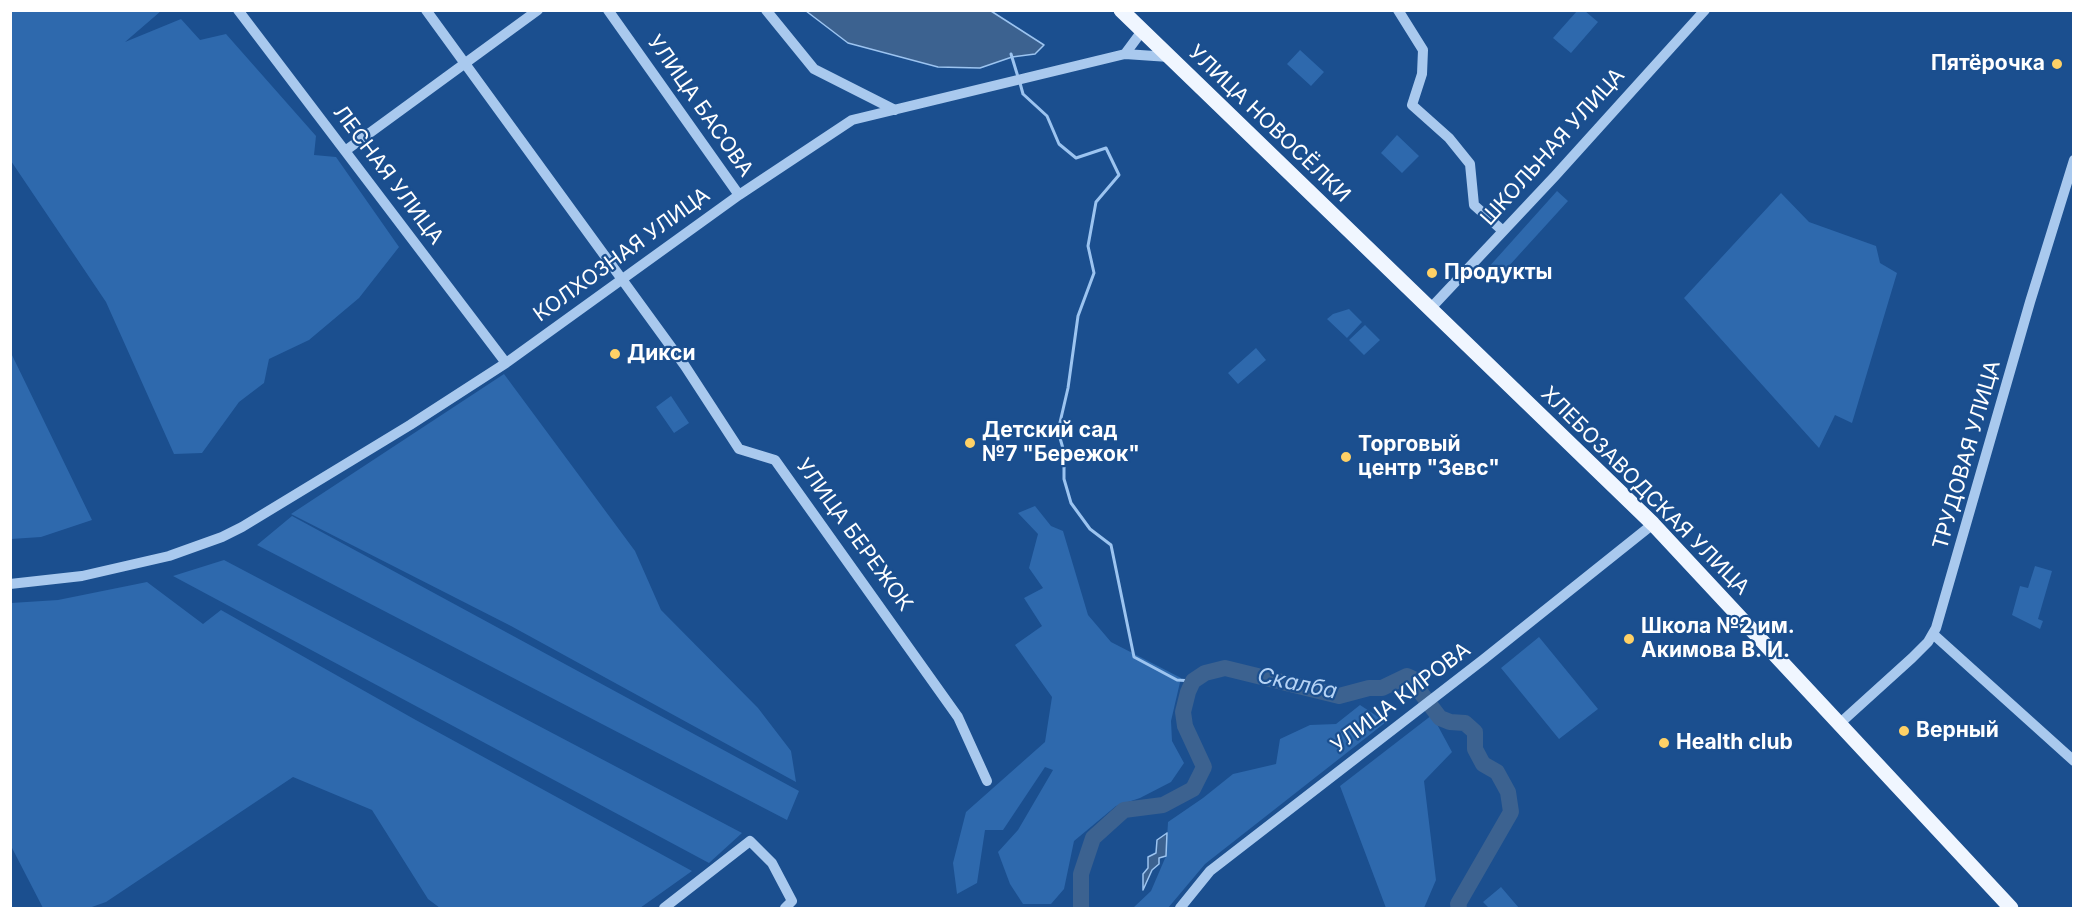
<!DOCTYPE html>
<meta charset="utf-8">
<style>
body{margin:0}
#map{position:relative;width:2084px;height:919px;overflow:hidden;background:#1b4f8f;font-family:Inter,sans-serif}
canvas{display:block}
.frame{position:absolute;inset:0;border:12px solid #fff;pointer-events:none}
</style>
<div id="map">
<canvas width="2084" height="919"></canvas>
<div class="frame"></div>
</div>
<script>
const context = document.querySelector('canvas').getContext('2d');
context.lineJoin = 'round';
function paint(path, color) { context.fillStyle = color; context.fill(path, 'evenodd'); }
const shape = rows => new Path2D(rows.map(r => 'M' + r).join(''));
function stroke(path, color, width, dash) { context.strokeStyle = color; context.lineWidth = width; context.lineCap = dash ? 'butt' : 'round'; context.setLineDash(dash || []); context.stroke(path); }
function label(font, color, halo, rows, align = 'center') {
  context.font = font + ' Inter,sans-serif'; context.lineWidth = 4.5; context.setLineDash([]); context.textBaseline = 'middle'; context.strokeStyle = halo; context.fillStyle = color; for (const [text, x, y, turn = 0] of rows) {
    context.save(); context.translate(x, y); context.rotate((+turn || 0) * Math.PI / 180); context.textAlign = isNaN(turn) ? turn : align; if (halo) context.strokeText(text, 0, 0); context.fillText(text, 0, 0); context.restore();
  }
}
const green = shape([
 [11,10,161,11,125,42,181,19,200,40,226,34,316,136,314,155,336,157,399,247,359,298,309,340,269,359,264,383,239,402,202,453,174,454,106,302,11,161],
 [1577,11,1585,11,1598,22,1571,53,1553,38],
 [1300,50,1324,72,1311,86,1287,64],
 [1397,135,1419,156,1402,173,1381,153],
 [1557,191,1568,201,1497,279,1487,269],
 [1781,193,1809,222,1876,246,1880,263,1897,273,1852,423,1835,415,1819,448,1684,298],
 [1349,309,1362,322,1347,338,1327,319,1333,314],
 [1365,325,1380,340,1364,355,1349,340],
 [1256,348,1266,360,1238,384,1228,373],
 [11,353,92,520,41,537,11,539],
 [504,374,635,551,661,610,758,708,791,751,796,782,511,626,291,514],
 [671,396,689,423,674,433,656,407],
 [1035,506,1051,526,1063,531,1088,615,1111,642,1181,678,1171,721,1172,741,1184,763,1171,782,1140,798,1116,806,1074,841,1064,889,1051,904,1023,904,1010,884,998,852,1018,830,1053,770,1045,767,1003,830,985,830,977,883,957,894,953,863,966,812,1045,742,1052,697,1015,645,1042,626,1024,598,1043,588,1029,568,1038,534,1018,513],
 [292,516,799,791,787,820,257,545],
 [224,560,742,833,709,863,173,576],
 [2035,566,2052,571,2038,619,2043,621,2040,629,2012,615,2020,586,2028,588],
 [147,582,203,624,221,610,414,719,692,871,640,908,440,908,428,899,372,810,293,777,106,902,89,908,43,908,11,846,11,603,58,600],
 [1539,637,1598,709,1559,739,1501,668],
 [1360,705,1386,722,1205,864,1168,908,1133,908,1151,891,1166,856,1168,822,1203,798,1233,774,1276,764,1280,739,1310,725,1336,724],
 [1432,715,1452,752,1424,781,1436,880,1424,908,1386,908,1340,786],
 [1501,887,1519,908,1489,908,1483,902]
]);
const water = shape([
 [806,11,991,11,1044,45,1035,54,1012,57,980,68,938,67,848,43,806,11],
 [1167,833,1166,856,1159,858,1159,864,1152,870,1143,890,1143,874,1148,868,1148,857,1156,853,1157,840,1167,833]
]);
const stream = shape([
 [1011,54,1018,77],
 [1020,83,1023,94,1047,116,1059,144,1076,158,1106,148,1119,175,1096,202,1088,246,1094,273,1078,316,1068,388,1058,431,1064,452,1064,479,1071,503,1090,529,1111,545,1134,657,1177,680,1193,681]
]);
const river = shape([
 [1081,908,1081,874,1093,838,1124,810,1163,805,1193,789,1204,767,1185,726,1183,712,1188,692,1193,681,1205,673,1225,668,1339,696,1369,688,1382,688,1407,676,1418,681,1421,693,1440,718,1450,722,1465,723,1475,732,1475,749,1483,764,1497,772,1508,792,1511,812,1458,904,1459,908]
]);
const minor = shape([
 [238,10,506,363],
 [426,10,685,366,739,449,775,460,958,717,987,781],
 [608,10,739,195],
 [766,10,814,69,895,110],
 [1398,10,1423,50,1422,74,1412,105,1449,138,1470,164,1474,205,1503,231],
 [1125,54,1142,31],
 [345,151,538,10],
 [1430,309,1555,176,1705,10],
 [10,584,82,576,169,556,222,537,242,527,410,425,506,363,739,195,852,120,1125,54,1169,57],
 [1933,634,2074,761],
 [1838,725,1912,658,1928,642,1936,628,2030,302,2074,160],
 [664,908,750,841,772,863,792,901,785,908],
 [1180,908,1210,871,1484,659,1653,524]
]);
const major = shape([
 [1121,10,1653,524,2011,908]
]);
const markers = [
 [2057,64,6,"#ffd166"],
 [1432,273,6,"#ffd166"],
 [615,354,6,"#ffd166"],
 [970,443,6,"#ffd166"],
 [1346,457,6,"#ffd166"],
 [1629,639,6,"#ffd166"],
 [1904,731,6,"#ffd166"],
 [1664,743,6,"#ffd166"]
];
const poiNames = [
 ["Пятёрочка",2045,64,"right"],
 ["Продукты",1444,273],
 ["Дикси",627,354],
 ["Детский сад",982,431],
 ["№7 \"Бережок\"",982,455],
 ["Торговый",1358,445],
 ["центр \"Зевс\"",1358,469],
 ["Школа №2 им.",1641,627],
 ["Акимова В. И.",1641,651],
 ["Верный",1916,731],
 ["Health club",1676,743]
];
const streetNames = [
 ["УЛИЦА БАСОВА",700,106,55],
 ["УЛИЦА НОВОСЁЛКИ",1269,124,44],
 ["ШКОЛЬНАЯ УЛИЦА",1553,147,-48],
 ["ЛЕСНАЯ УЛИЦА",388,175,53],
 ["КОЛХОЗНАЯ УЛИЦА",622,255,-36],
 ["ТРУДОВАЯ УЛИЦА",1967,455,-74],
 ["ХЛЕБОЗАВОДСКАЯ УЛИЦА",1645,491,45],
 ["УЛИЦА БЕРЕЖОК",854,535,54],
 ["УЛИЦА КИРОВА",1401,698,-37]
];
const waterNames = [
 ["Скалба",1297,684,12]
];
paint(green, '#2e69ad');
paint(water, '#3c6290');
stroke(water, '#9cc4f0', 1.5);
stroke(stream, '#9cc4f0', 3);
stroke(river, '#3c6290', 16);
stroke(minor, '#a9c9ee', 10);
stroke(major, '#f0f6ff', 15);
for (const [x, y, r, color] of markers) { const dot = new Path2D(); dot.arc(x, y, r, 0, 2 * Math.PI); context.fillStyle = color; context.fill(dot); stroke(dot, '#1b4f8f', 2); }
label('bold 21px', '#fff', '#1b4f8f', poiNames, 'left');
label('21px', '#fff', '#1b4f8f', streetNames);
label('italic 22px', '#b5d3f5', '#1b4f8f', waterNames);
</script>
